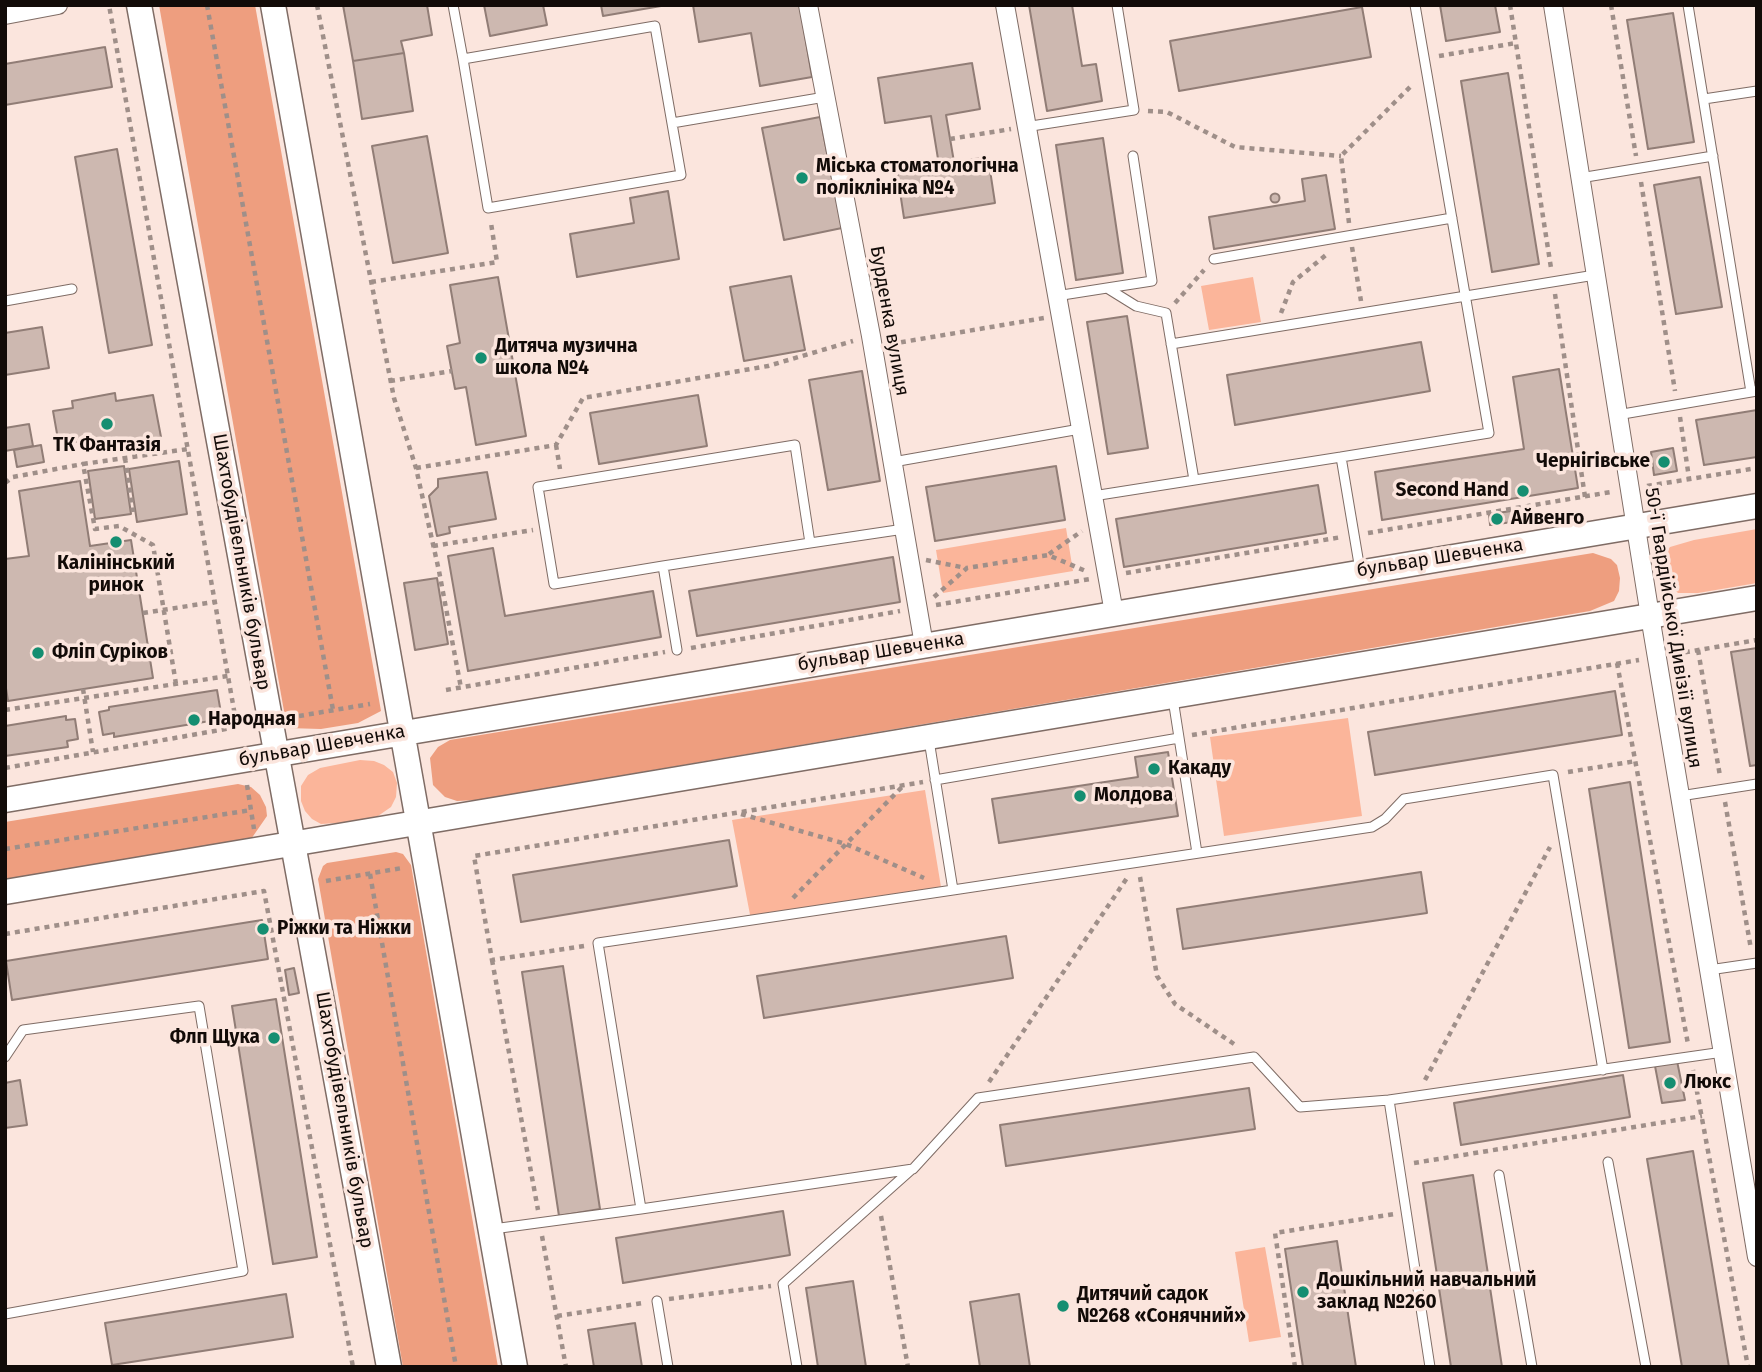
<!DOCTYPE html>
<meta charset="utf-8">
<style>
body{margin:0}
#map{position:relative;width:1762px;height:1372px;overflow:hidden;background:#fbe5dd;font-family:"Fira Sans",sans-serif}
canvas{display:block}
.frame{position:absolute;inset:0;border:7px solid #120b08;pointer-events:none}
</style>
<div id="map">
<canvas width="1762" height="1372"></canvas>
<div class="frame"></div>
</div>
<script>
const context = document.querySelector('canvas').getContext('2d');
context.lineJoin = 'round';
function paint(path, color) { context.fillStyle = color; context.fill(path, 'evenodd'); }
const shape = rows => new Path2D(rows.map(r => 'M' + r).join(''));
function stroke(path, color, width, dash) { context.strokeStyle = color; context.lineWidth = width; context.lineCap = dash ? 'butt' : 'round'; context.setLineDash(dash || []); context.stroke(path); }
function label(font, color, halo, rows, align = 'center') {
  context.font = font + ' "Fira Sans",sans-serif'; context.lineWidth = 7; context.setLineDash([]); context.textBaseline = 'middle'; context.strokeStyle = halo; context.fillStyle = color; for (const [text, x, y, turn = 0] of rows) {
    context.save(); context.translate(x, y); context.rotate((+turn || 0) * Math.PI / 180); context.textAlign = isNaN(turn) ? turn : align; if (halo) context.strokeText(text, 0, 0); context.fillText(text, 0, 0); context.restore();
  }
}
const green = shape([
 [1253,277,1261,322,1209,330,1201,286],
 [1066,528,1073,571,943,593,936,550],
 [1757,529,1757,583,1698,593,1678,593,1666,581,1663,569,1663,556,1670,547,1694,540],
 [1348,718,1362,816,1224,836,1210,737],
 [360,760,374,761,384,765,393,772,397,783,396,797,391,807,378,816,352,822,321,824,312,819,305,811,301,801,301,786,308,775,320,768],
 [925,790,941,887,751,920,732,820],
 [1265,1247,1281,1337,1249,1342,1235,1252]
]);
const forest = shape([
 [159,5,255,5,381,711,358,723,321,729,287,728],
 [1593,553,1611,559,1617,565,1620,578,1619,591,1614,601,1590,611,477,800,457,801,445,797,433,785,430,758,438,747,450,740],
 [238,784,251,787,260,795,266,807,267,816,249,842,5,885,5,822],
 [396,852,403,854,411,865,498,1367,403,1367,318,879,323,866,327,863]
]);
const building = shape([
 [343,5,427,5,432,35,401,41,404,53,353,61,343,5],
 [484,5,543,5,547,25,490,36,484,5],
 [601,5,661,5,661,6,603,16,601,5],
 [693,5,800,5,812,77,760,86,751,33,699,42,693,5],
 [1029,5,1072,5,1082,66,1096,64,1102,101,1047,111,1029,5],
 [1440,5,1495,5,1500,32,1446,41,1440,5],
 [1362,7,1371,57,1179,91,1170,41,1362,7],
 [1673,13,1694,142,1648,149,1627,20,1673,13],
 [105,47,112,87,5,105,5,64,105,47],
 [404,53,413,111,362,119,353,61,404,53],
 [972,63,980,109,946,115,954,162,988,157,995,203,904,218,897,172,939,165,931,116,885,123,878,78,972,63],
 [1508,73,1539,264,1492,272,1461,81,1508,73],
 [820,117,842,228,784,240,762,128,820,117],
 [427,136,448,253,393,263,372,146,427,136],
 [1103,138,1123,273,1076,280,1056,145,1103,138],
 [117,149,152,345,109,353,75,157,117,149],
 [1326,175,1335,229,1214,249,1209,217,1305,201,1302,179,1326,175],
 [1700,177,1722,307,1676,314,1654,185,1700,177],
 [668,191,679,259,577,277,570,234,634,223,630,198,668,191],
 '1270.5 198a4.5 4.5 0 1 1 9 0a4.5 4.5 0 1 1-9 0Z',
 [791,276,805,350,744,361,730,287,791,276],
 [498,277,526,436,476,445,466,387,455,389,447,346,460,343,450,285,498,277],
 [1127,316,1148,448,1108,454,1087,322,1127,316],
 [42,327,49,368,5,375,5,333,42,327],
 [1421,342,1430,391,1235,425,1227,375,1421,342],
 [1559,369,1578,488,1382,520,1375,472,1524,449,1513,377,1559,369],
 [862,371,880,481,828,490,809,380,862,371],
 [115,393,116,401,153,395,161,437,82,450,81,441,59,445,53,411,73,408,72,401,115,393],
 [698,395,707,446,599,464,590,413,698,395],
 [1757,410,1757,457,1704,465,1696,420,1757,410],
 [29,424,33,446,5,451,5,428,29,424],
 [41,445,44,462,17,467,14,450,41,445],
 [1673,448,1677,471,1654,475,1651,452,1673,448],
 [179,461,187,514,137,522,129,469,179,461],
 [124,466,131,514,95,519,88,471,124,466],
 [1056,466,1065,520,935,541,926,487,1056,466],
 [487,472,496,519,449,527,450,533,437,536,429,496,438,487,438,479,487,472],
 [80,481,90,546,131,540,153,678,8,701,5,682,5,559,29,556,19,491,80,481],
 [1318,485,1326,533,1124,567,1116,519,1318,485],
 [1519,510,1520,521,1490,525,1489,514,1519,510],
 [493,548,505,616,653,591,661,637,468,671,448,556,493,548],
 [893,557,900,602,697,636,689,591,893,557],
 [437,578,448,644,415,650,404,583,437,578],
 [1757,648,1757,765,1750,766,1731,652,1757,648],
 [217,690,222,719,114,737,114,733,103,735,99,712,109,710,109,707,217,690],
 [1615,691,1622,735,1375,775,1368,732,1615,691],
 [66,716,66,720,75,719,78,739,67,741,68,747,5,756,5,726,66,716],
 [1168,752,1178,816,999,843,992,799,1138,777,1135,757,1168,752],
 [1630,782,1670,1042,1629,1048,1589,789,1630,782],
 [729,840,737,886,521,922,513,875,729,840],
 [1421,872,1427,913,1183,949,1177,909,1421,872],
 [262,920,268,959,12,1000,6,961,262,920],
 [1006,936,1013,978,764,1018,757,976,1006,936],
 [563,966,600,1209,559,1216,522,972,563,966],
 [294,968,299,993,289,995,285,970,294,968],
 [276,999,317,1257,273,1264,232,1006,276,999],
 [1677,1061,1685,1100,1662,1103,1655,1066,1677,1061],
 [1623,1075,1630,1117,1461,1145,1454,1103,1623,1075],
 [20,1080,27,1125,5,1128,5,1083,20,1080],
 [1249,1088,1255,1129,1006,1166,1000,1125,1249,1088],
 [1693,1151,1729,1367,1682,1367,1647,1159,1693,1151],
 [1473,1175,1502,1367,1451,1367,1423,1183,1473,1175],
 [783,1211,790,1255,623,1283,616,1238,783,1211],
 [1337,1241,1356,1367,1303,1367,1285,1249,1337,1241],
 [853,1281,866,1367,818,1367,806,1288,853,1281],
 [286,1294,293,1337,112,1365,105,1323,286,1294],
 [1019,1294,1030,1367,980,1367,970,1302,1019,1294],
 [635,1323,642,1367,594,1367,588,1330,635,1323]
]);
const path = shape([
 [207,5,333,710],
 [317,5,394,398,416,468,439,571,461,688],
 [1510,5,1551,268],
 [1611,5,1636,156],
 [1439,56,1516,43],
 [1148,111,1167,112,1235,147,1341,156],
 [950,139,1011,129],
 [1641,182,1675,391],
 [1349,223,1341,156,1413,84],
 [1352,247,1361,301],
 [371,282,497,262,491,223],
 [1555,294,1585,497],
 [1175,303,1204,270],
 [1281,313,1293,282,1326,255],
 [891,344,1044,318],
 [390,381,452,371],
 [1680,417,1689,478],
 [556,445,560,469],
 [125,458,133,512],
 [416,468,556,445,583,398,768,366,853,341],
 [5,483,13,477,83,464],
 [1647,486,1757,468],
 [1368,533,1611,492],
 [433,546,533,530],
 [1049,554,1082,531],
 [926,560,966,568],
 [1126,573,1342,537],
 [934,597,967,568,1048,555,1088,572],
 [936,605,1090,579],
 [143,613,214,602],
 [691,648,900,611],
 [1698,650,1720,776],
 [1675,654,1757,640],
 [1617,663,1688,1044],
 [176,684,153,545,119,526,95,529,83,464,188,449],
 [83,689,93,752],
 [446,690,665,652],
 [5,710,228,676],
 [299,716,370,704],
 [1192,735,1639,660],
 [5,768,237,727,109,5],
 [1568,772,1636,761],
 [247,785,254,829],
 [1725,802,1751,949],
 [741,814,846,844,924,878],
 [5,849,251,810],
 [370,874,456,1367],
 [1140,877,1157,976,1175,1004,1234,1044],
 [326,881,402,868],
 [793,898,902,787],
 [5,934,264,891,353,1367],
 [584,946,492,960,474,856,923,782],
 [492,960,538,1210],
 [1693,1070,1748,1367],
 [1425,1080,1550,847],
 [989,1082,1127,878],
 [1414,1163,1702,1116],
 [881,1216,908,1367],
 [542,1236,566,1367],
 [669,1299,771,1286],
 [557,1316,643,1303],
 [1295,1367,1275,1233,1394,1214]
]);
const lane = shape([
 [453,5,463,59],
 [1688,5,1751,392],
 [655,26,681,175,488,208,463,59,655,26],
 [1704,99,1757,91],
 [672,123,825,97],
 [1025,127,1134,110,1117,5],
 [1580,178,1713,156],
 [1214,259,1452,218],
 [1107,288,1152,281,1133,156],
 [1056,296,1107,288,1136,306,1166,313,1194,480],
 [5,301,72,289],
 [1171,344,1595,275],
 [1617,415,1757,391],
 [893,462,1080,429],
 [1093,496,1341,457],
 [810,543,904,529],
 [663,566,810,543,795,445,538,487,554,584,663,566,677,650],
 [1360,570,1341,457,1489,433,1415,5],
 [1173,699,1197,853],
 [929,740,953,890,1372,827,1385,819,1404,799,1553,775,1603,1070],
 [935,780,1179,738],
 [1680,796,1757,784],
 [953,890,598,943,641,1209,913,1169,978,1098,1254,1057,1300,1107,1389,1100,1723,1052],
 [1709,970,1757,963],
 [5,1057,23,1030,199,1006,243,1271,5,1314],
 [1389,1100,1430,1367],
 [1608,1162,1646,1367],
 [1499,1175,1532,1367],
 [493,1229,641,1209],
 [657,1301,668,1367],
 [797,1367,783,1284,911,1170]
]);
const street = shape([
 [808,5,871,336,924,645],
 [1005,5,1114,613],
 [1553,5,1650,616,1757,1257],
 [5,15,58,5]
]);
const secondary = shape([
 [139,5,389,1367],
 [273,5,515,1367],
 [5,800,1757,506],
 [5,892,1757,598]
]);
const markers = [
 [802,178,7,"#158e71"],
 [481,358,7,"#158e71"],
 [107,424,7,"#158e71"],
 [1664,462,7,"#158e71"],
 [1523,491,7,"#158e71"],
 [1497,519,7,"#158e71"],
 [116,542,7,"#158e71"],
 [38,653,7,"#158e71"],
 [194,720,7,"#158e71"],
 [1154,769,7,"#158e71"],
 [1080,796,7,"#158e71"],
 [263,929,7,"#158e71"],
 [274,1038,7,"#158e71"],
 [1670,1083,7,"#158e71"],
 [1303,1292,7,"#158e71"],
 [1063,1306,7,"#158e71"]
];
const poiNames = [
 ["Міська стоматологічна",816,167],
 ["поліклініка №4",816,189],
 ["Дитяча музична",495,347],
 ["школа №4",495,369],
 ["ТК Фантазія",107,446,"center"],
 ["Чернігівське",1650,462,"right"],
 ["Second Hand",1509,491,"right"],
 ["Айвенго",1511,519],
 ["Калінінський",116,564,"center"],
 ["ринок",116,586,"center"],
 ["Фліп Суріков",52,653],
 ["Народная",208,720],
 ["Какаду",1168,769],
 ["Молдова",1094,796],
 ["Ріжки та Ніжки",277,929],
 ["Флп Щука",260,1038,"right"],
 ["Люкс",1684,1083],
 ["Дошкільний навчальний",1317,1281],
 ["заклад №260",1317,1303],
 ["Дитячий садок",1077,1295],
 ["№268 «Сонячний»",1077,1317]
];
const streetNames = [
 ["Бурденка вулиця",889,321,80],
 ["бульвар Шевченка",1440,558,-9],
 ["Шахтобудівельників бульвар",241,562,80],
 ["50-ї Гвардійської Дивізії вулиця",1673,628,81],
 ["бульвар Шевченка",881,652,-9],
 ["бульвар Шевченка",322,746,-10],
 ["Шахтобудівельників бульвар",344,1120,80]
];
paint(green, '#fbb59a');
paint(forest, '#ee9e7f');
paint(building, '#cdb8b0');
stroke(building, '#917d76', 2);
stroke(lane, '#7f6c65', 11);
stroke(street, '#7f6c65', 20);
stroke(secondary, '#7f6c65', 27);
stroke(path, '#9f8f89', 4.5, [5, 5]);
stroke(lane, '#fff', 9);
stroke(street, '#fff', 18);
stroke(secondary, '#fff', 24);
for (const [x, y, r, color] of markers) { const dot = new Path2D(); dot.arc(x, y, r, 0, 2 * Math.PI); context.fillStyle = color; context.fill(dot); stroke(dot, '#fbe5dd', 2.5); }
label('bold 19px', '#120b08', '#fbe5dd', poiNames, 'left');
label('19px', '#120b08', '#fbe5dd', streetNames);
</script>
